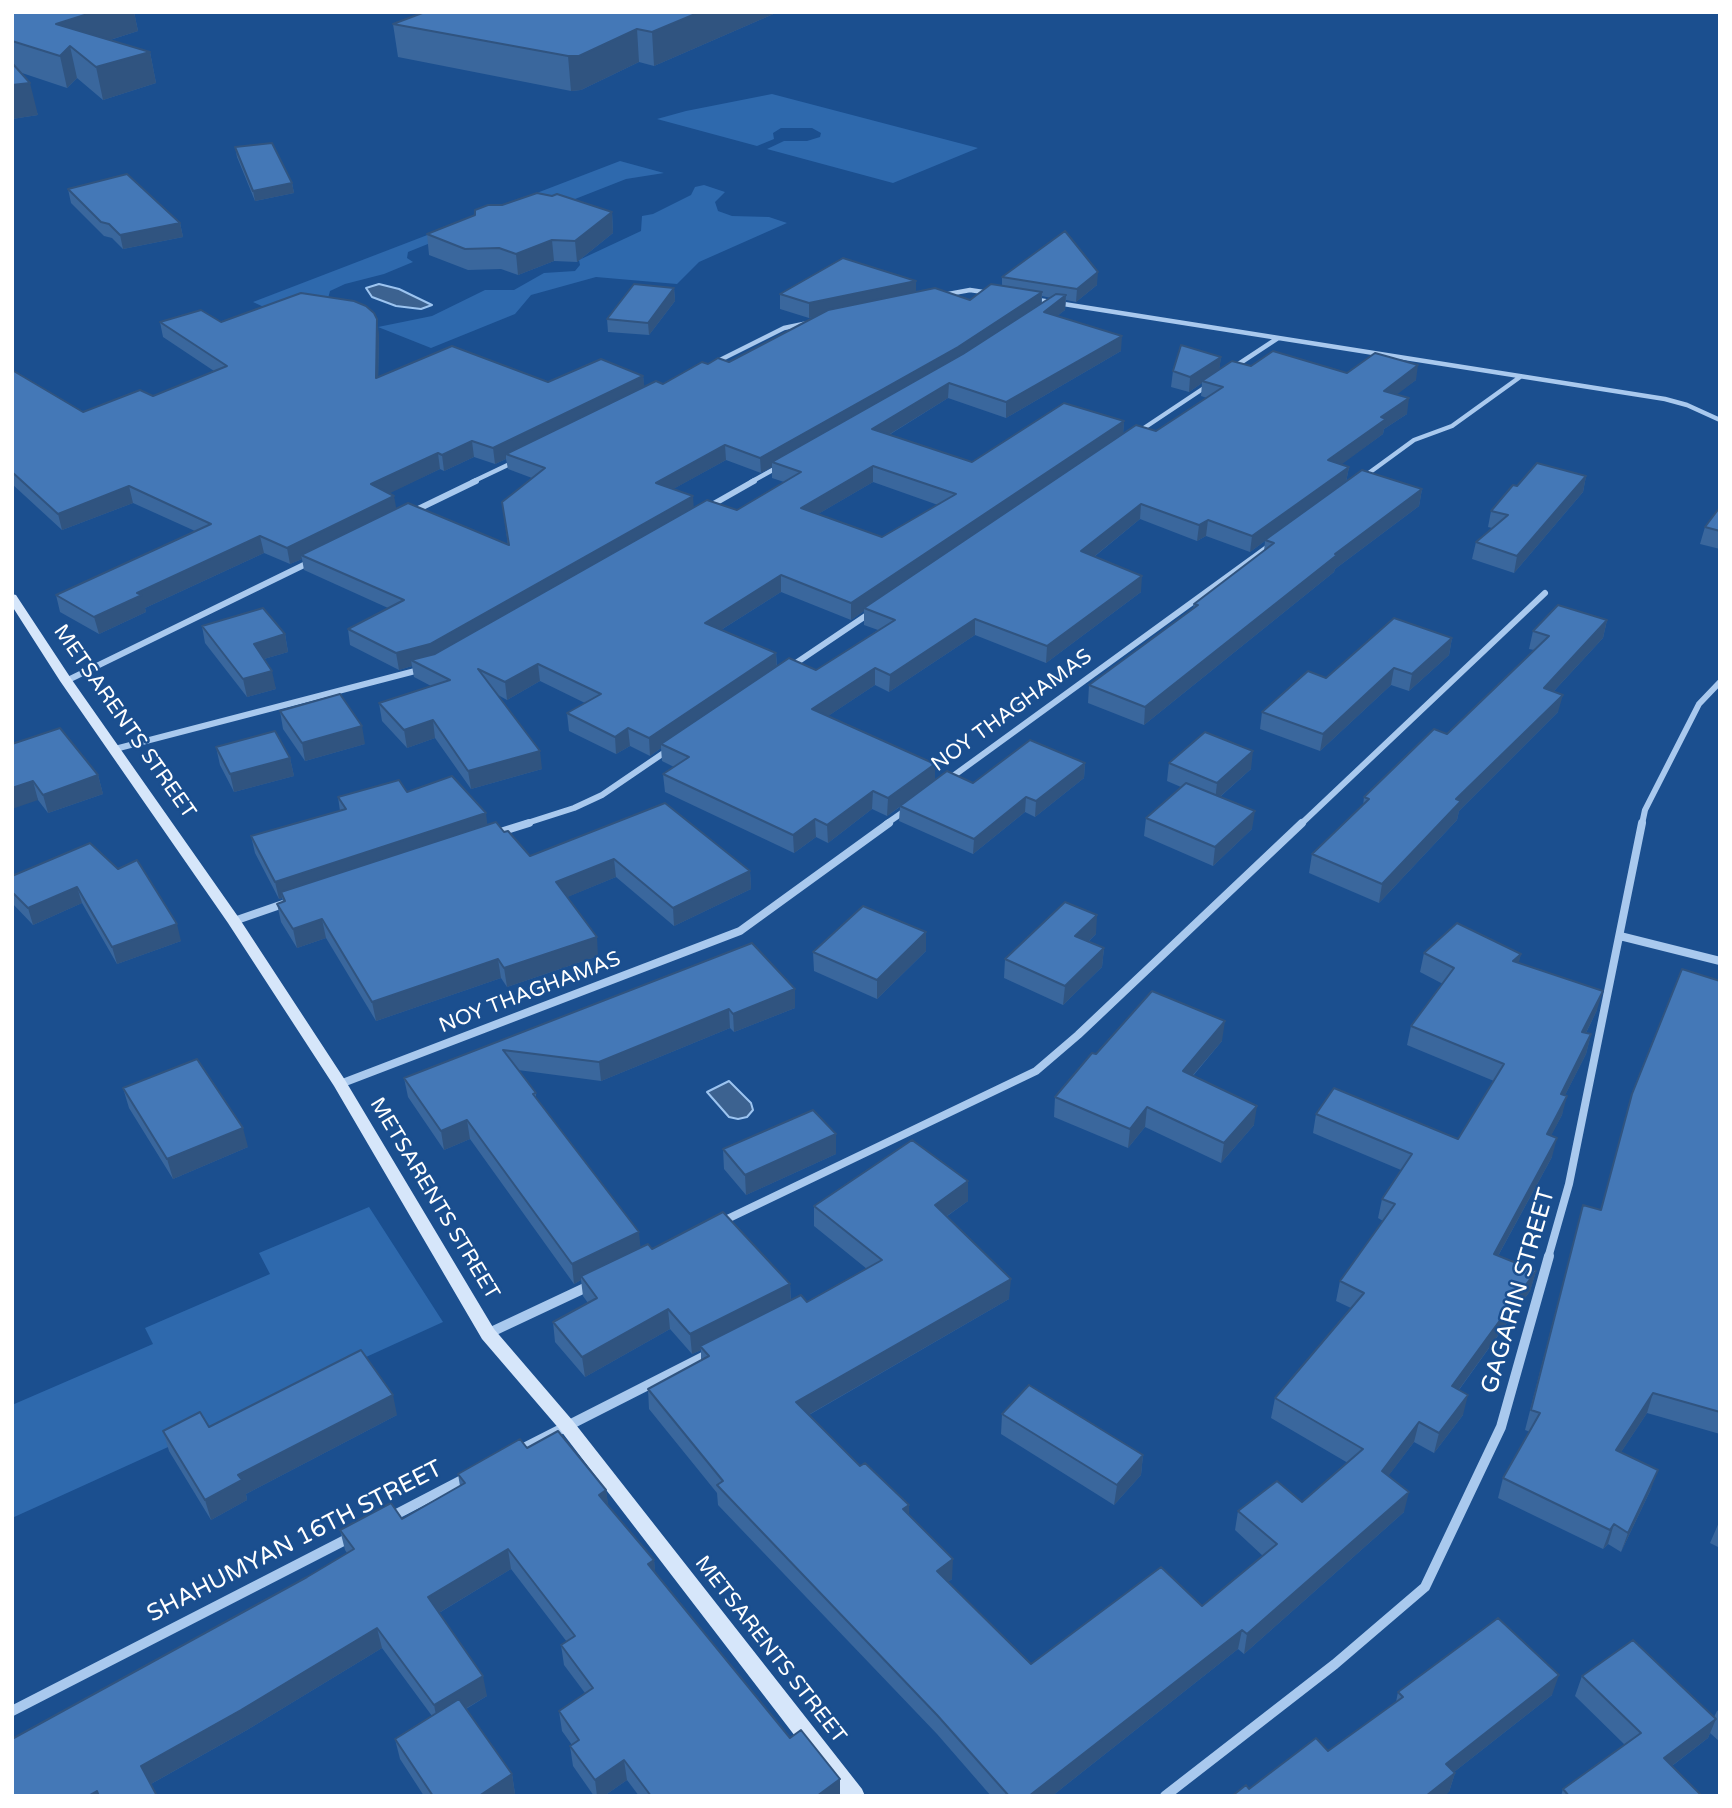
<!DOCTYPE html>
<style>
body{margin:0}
#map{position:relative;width:1732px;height:1808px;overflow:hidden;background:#1b4f8f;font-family:"Varela Round",sans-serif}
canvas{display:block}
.frame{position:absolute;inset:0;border:14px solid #fff;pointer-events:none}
</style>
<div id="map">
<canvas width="1732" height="1808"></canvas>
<div class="frame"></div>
</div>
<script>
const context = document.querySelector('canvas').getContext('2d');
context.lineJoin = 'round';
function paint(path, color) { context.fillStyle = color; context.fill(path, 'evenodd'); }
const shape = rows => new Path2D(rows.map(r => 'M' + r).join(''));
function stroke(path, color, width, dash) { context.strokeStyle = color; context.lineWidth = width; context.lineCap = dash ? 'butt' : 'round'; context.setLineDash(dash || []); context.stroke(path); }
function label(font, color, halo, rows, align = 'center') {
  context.font = font + ' "Varela Round",sans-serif'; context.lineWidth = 5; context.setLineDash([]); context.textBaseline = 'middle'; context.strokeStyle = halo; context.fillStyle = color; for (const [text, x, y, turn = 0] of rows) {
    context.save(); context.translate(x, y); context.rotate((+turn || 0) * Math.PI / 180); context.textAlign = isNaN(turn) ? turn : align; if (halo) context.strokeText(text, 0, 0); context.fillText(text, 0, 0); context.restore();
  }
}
const green = shape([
 [772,94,978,148,893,183,767,149,784,141,807,141,820,137,821,133,812,128,781,128,773,133,774,139,757,146,657,119,686,111],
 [620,161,664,173,626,179,570,201,480,223,408,252,407,258,413,262,384,274,345,284,330,291,327,302,266,308,253,302],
 [704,185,725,192,715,202,718,211,732,216,769,217,787,223,699,262,677,284,596,277,531,295,515,314,431,348,378,327,432,316,485,290,514,290,544,273,575,271,580,265,579,260,641,231,642,216,653,214,691,195,695,187],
 [369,1207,443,1322,12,1518,12,1405,153,1344,145,1328,270,1274,259,1253]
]);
const water = shape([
 [379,284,399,289,432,305,421,309,396,306,372,297,366,288,379,284],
 [729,1081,751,1103,753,1110,747,1117,738,1119,729,1117,707,1092,729,1081]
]);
const streetFar3 = shape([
 [943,295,970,290,990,293],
 [1032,299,1665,399,1687,405,1720,420],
 [716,362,784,328,808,323],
 [1234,367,1278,338],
 [1138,432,1207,386],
 [1362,478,1414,440,1452,426,1520,377],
 [472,482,514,462],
 [751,482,778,467]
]);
const streetFar2 = shape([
 [710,506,754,481],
 [412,512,476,481],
 [790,667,870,613],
 [66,681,310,562],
 [115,749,419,670],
 [949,779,1271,545],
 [524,824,574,808,602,795,668,750],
 [886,824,906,810],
 [1301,824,1545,593],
 [1642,824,1645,810,1699,704,1720,682]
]);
const streetFar1 = shape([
 [497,833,529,823],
 [234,921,286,903],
 [1620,936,1720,961],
 [340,1084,740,931,889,823],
 [723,1221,1036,1071,1078,1035,1302,823],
 [1548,1258,1569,1184,1642,823]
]);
const street = shape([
 [489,1333,589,1286],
 [520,1450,709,1354],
 [389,1518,466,1478],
 [12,1711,351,1537],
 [1165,1796,1335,1664,1425,1587,1501,1427,1549,1256]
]);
const secondary = shape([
 [12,594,16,595,72,680,239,918,345,1080,494,1329,573,1421,862,1789,865,1796,841,1796,561,1431,482,1339,334,1086,228,923,60,681,12,606,12,594]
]);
const wall = shape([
 [12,12,134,12,138,31,110,40,150,52,156,83,103,100,77,78,67,88,22,73,38,115,12,119],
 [778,12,654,66,639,62,581,90,571,91,398,57,393,24],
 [235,147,292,183,294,193,255,201,237,157],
 [68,189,180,223,183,237,123,249,112,238,104,236,71,203],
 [612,212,613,233,577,262,554,261,518,275,501,269,468,270,429,255,427,234],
 [1002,277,1097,285,1076,302,1066,300,1065,310,1057,316,1121,351,1006,418,948,398,889,435,972,462,1124,421,1123,434,1156,431,1207,398,1201,396,1202,383,1189,392,1171,387,1173,371,1221,357,1219,370,1251,366,1347,373,1416,380,1396,394,1407,414,1384,429,1383,434,1341,464,1349,467,1346,482,1422,489,1419,506,1335,569,1334,572,1144,725,1088,703,1089,685,1193,609,1194,604,1264,551,1265,541,1250,552,1206,536,1197,541,1140,519,1094,557,1141,592,1046,663,975,635,889,692,875,685,828,716,935,764,935,780,973,783,1085,763,1084,778,1035,817,1025,812,973,854,899,821,900,807,887,816,872,809,828,843,816,837,794,853,665,792,663,774,674,767,662,761,661,748,650,756,630,746,616,754,569,731,567,713,585,703,540,681,507,700,498,695,542,769,471,789,435,738,407,748,382,721,379,703,431,686,414,677,412,666,399,670,350,645,348,629,388,608,304,570,302,559,290,564,264,553,145,608,146,612,99,634,60,612,56,595,195,531,133,503,62,530,12,484,12,370,83,412,153,396,214,371,163,337,160,322,221,322,379,334,378,377,548,382,643,376,644,387,663,384,708,364,729,362,815,317,809,318,780,309,780,294,916,292,970,300,1002,286],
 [1042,296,1051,298,1042,304],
 [474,457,495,464,506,459,508,469,532,478,502,502,508,545,396,508,389,493,440,469,444,471],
 [726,460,761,473,772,467,772,478,784,482,737,510,694,508,673,489],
 [873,482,938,505,882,537,818,514],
 [781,592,851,620,864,611,864,625,878,630,816,670,777,666,776,653,721,630],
 [674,288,675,301,649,335,608,332,607,319],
 [1586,476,1583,492,1514,573,1472,559,1476,542,1492,528,1488,527,1491,511,1517,486],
 [1720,507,1720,549,1700,544,1705,527],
 [1607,620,1603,638,1554,691,1558,712,1459,811,1457,820,1379,903,1309,873,1312,854,1363,806,1364,797,1447,734,1534,650,1529,649,1533,631],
 [202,626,285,634,288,652,264,659,276,689,247,697,205,643],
 [1452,638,1449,655,1409,691,1391,685,1320,751,1260,729,1262,712,1326,678],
 [280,711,365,744,305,761,283,729],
 [12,744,98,775,103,794,48,813,38,800],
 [216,747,290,758,294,776,234,792,220,765],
 [1169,763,1251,769,1220,797,1252,829,1213,866,1144,836,1146,818,1181,787,1167,781],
 [407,792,504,832,530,856,665,803,750,871,751,889,674,926,616,877,567,897,598,956,507,987,501,978,376,1021,326,938,297,948,281,922,277,904,283,902,282,898,279,899,255,853,251,836,340,811,338,797],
 [90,843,181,941,117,964,82,903,33,925,12,903,12,892],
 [926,932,926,951,877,999,814,971,813,952],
 [1096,934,1088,942,1104,948,1102,967,1063,1005,1004,978,1005,959],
 [752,943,795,989,795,1008,734,1032,730,1028,601,1081,518,1070,536,1093,536,1099,641,1248,652,1249,790,1284,791,1300,807,1302,867,1269,814,1226,814,1206,968,1181,968,1201,946,1217,1009,1299,809,1415,909,1515,952,1579,948,1582,1031,1664,1202,1606,1263,1556,1235,1530,1238,1511,1302,1502,1348,1463,1271,1418,1275,1398,1351,1308,1336,1301,1340,1281,1383,1221,1378,1218,1382,1199,1401,1170,1313,1133,1316,1114,1458,1139,1494,1081,1407,1045,1411,1026,1443,984,1420,972,1424,953,1521,954,1518,963,1597,1010,1586,1033,1591,1034,1586,1054,1565,1095,1562,1115,1551,1135,1552,1157,1498,1256,1536,1271,1530,1291,1459,1390,1463,1415,1434,1453,1414,1442,1388,1476,1404,1512,1244,1654,1238,1649,1052,1796,991,1796,937,1734,718,1505,717,1493,649,1409,648,1389,701,1360,701,1350,692,1354,670,1329,585,1377,555,1342,553,1322,588,1303,583,1296,581,1280,574,1284,470,1139,444,1150,408,1097,404,1078],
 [1720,981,1720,1434,1647,1413,1621,1452,1651,1489,1621,1552,1608,1544,1603,1549,1498,1498,1503,1478,1530,1432,1525,1430,1583,1205,1601,1210],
 [1222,1041,1193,1076,1254,1125,1221,1163,1145,1127,1128,1148,1054,1117,1055,1097,1096,1054],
 [123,1088,248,1147,173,1179,129,1108],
 [723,1149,836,1154,746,1195,724,1169],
 [1002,1414,1143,1455,1141,1475,1114,1505,1001,1434],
 [397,1415,246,1494,247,1500,211,1520,169,1451,163,1431,209,1427],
 [527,1448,606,1490,608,1506,654,1560,655,1572,790,1738,840,1796,639,1796,627,1780,604,1796,594,1796,573,1766,570,1746,572,1745,562,1731,559,1711,585,1693,564,1665,561,1645,567,1642,511,1569,439,1613,487,1696,466,1709,512,1774,515,1794,513,1796,424,1796,400,1759,395,1739,432,1716,382,1648,247,1730,151,1784,12,1796,307,1577,347,1553,345,1550,340,1530,402,1519,460,1486,458,1474],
 [1720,1520,1720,1548,1710,1543],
 [1582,1676,1714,1717,1717,1711,1720,1709,1720,1742,1710,1733,1708,1738,1672,1766,1702,1796,1561,1796,1563,1789,1625,1745,1575,1696],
 [1398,1692,1552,1695,1454,1772,1455,1773,1449,1792,1249,1789,1328,1751,1396,1702]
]);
const shadedWall = shape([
 [94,12,134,12,138,31,75,51,70,46,77,78,67,88,60,56,56,24],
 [700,12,778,12,654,66,652,32],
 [637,29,639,62,581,90,571,91,568,56],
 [150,52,156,83,103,100,96,67],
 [30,83,38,115,12,119,12,85],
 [292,183,294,193,255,201,253,191],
 [612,212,613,233,577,262,575,241],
 [180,223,183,237,123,249,120,235],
 [552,240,554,261,518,275,516,254],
 [1098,272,1097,285,1076,302,1077,289],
 [916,281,916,296,809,318,809,303],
 [674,288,675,301,649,335,648,323],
 [1042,292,1041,306,957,361,772,462,772,467,761,473,760,458],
 [1066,295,1065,310,1043,327,1044,312],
 [377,319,379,334,378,394,376,378],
 [1122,336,1121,351,1006,418,1006,402],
 [1221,357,1219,372,1202,381,1202,383,1189,392,1190,377],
 [1418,365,1416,380,1382,406,1384,391],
 [643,376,645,391,506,454,506,459,495,464,493,448],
 [949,383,948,398,872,445,872,429],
 [1409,398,1407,414,1384,429,1383,434,1326,476,1328,460,1381,417],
 [1124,421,1123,437,864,608,864,611,851,620,851,603],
 [472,441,474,457,444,471,442,455],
 [725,445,726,460,657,498,656,483],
 [438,453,440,469,374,501,371,484],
 [873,466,873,482,801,524,801,508],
 [1349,467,1346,482,1250,552,1252,536],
 [1586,476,1583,492,1514,573,1517,556],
 [129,486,133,503,62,530,58,514],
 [1422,489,1419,506,1335,569,1334,572,1144,725,1145,707,1335,554],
 [394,496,397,512,301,555,302,559,290,564,287,548],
 [693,496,694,511,433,661,411,660,412,666,399,670,396,653],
 [1141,504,1140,519,1080,568,1081,551],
 [1208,520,1206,536,1197,541,1199,525],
 [260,536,264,553,145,608,146,612,99,634,94,617,137,593],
 [781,575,781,592,705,640,705,623],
 [1142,576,1141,592,1046,663,1047,646],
 [975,619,975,635,889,692,890,675],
 [1607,620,1603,638,1540,706,1544,688],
 [285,634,288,652,257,661,254,644],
 [1452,638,1449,655,1409,691,1412,674],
 [776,653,777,670,661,744,661,748,650,756,649,738],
 [538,664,540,681,507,700,505,682],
 [875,668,875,685,813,726,812,709],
 [1394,668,1391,685,1320,751,1323,734],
 [272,671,276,689,247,697,243,679],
 [1563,695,1558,712,1459,811,1457,820,1379,903,1382,884,1456,799],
 [433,720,435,738,407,748,404,730],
 [362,726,365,744,305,761,302,743],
 [628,728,630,746,616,754,615,737],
 [540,751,542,769,471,789,468,771],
 [1253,751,1251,769,1215,801,1217,783],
 [290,758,294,776,234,792,230,774],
 [1085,763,1084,778,1035,817,1036,801],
 [935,764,935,781,887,816,888,798],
 [98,775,103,794,48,813,43,795],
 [33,781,38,800,12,809,12,788],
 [873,791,872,809,828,843,827,825],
 [1026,797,1025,812,973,854,974,839],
 [1255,811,1252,829,1213,866,1215,847],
 [486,813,488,830,281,892,282,898,279,899,275,882],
 [815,819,816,837,794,853,793,835],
 [614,859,616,877,558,901,556,882],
 [750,871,751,889,674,926,673,908],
 [77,887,82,903,33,925,28,908],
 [1097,915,1096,934,1074,955,1075,936],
 [322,919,326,938,297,948,293,929],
 [177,924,181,941,117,964,112,947],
 [926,932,926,951,877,999,877,980],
 [597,937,598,956,507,987,504,968],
 [1104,948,1102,967,1063,1005,1065,986],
 [1521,954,1516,973,1513,961],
 [498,959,501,978,376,1021,372,1002],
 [795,989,795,1008,734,1032,733,1014],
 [1603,991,1597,1010,1577,1051,1582,1032],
 [729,1009,730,1028,601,1081,599,1062],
 [1225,1021,1222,1041,1180,1090,1183,1071],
 [1591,1034,1586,1054,1556,1113,1561,1094],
 [1567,1096,1562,1115,1542,1153,1547,1134],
 [1257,1106,1254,1125,1221,1163,1224,1143],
 [1147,1107,1145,1127,1128,1148,1130,1129],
 [467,1120,470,1139,444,1150,441,1131],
 [243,1128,248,1147,173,1179,167,1159],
 [836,1134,836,1154,746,1195,745,1175],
 [1557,1138,1552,1157,1488,1274,1494,1254],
 [968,1181,968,1201,934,1225,935,1205],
 [639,1232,641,1252,581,1276,581,1280,574,1284,572,1264],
 [1536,1271,1530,1291,1447,1406,1452,1386],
 [1011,1279,1009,1299,796,1422,796,1402],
 [790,1284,791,1304,700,1346,701,1350,692,1354,690,1334],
 [668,1309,670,1329,585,1377,582,1357],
 [1653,1393,1647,1413,1610,1469,1616,1450],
 [393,1395,397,1415,246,1494,247,1500,211,1520,205,1500,238,1475],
 [1468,1395,1463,1415,1434,1453,1439,1433],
 [1419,1422,1414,1442,1377,1491,1382,1471],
 [1143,1455,1141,1475,1114,1505,1117,1485],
 [1658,1470,1651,1489,1621,1552,1628,1533],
 [606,1490,609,1510,599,1495],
 [1409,1492,1404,1512,1244,1654,1247,1634],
 [909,1505,909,1525,903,1509],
 [1614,1524,1608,1544,1603,1549,1610,1530],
 [508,1549,511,1569,432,1617,428,1597],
 [953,1559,952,1579,937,1590,937,1571],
 [654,1560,656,1580,648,1564],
 [377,1628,382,1648,247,1730,149,1785,141,1766],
 [1242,1630,1238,1649,1052,1796,1029,1796],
 [1559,1675,1552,1695,1440,1783,1446,1764],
 [483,1676,487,1696,438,1725,434,1705],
 [1716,1719,1708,1738,1656,1778,1664,1758],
 [624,1760,627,1780,604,1796,597,1796,595,1780],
 [1455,1773,1449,1792,1445,1796,1426,1796],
 [512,1774,515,1794,513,1796,479,1796],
 [840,1779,840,1796,817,1796],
 [97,1791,99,1796,88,1796]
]);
const building = shape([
 [12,12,94,12,56,24,150,52,96,67,70,46,60,56,12,41,12,12],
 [425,12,700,12,652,32,637,29,579,56,568,56,393,24,425,12],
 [12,63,30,83,12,85,12,63],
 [272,143,292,183,253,191,235,147,272,143],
 [127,174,180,223,120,235,109,224,101,222,68,189,127,174],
 [537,193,552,196,557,194,612,212,575,241,552,240,516,254,499,248,465,249,427,234,475,215,475,210,488,205,502,205,537,193],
 [1065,231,1098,272,1077,289,1002,277,1065,231],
 [843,258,916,281,809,303,780,294,843,258],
 [634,284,674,288,648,323,607,319,634,284],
 [991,284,1042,292,958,347,760,458,725,445,656,483,693,496,430,644,396,653,348,629,404,600,301,555,408,503,509,545,502,502,545,468,506,454,656,381,663,384,702,362,708,364,718,358,729,362,828,310,935,288,970,300,991,284],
 [301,293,354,301,366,306,374,313,377,319,376,378,452,346,548,382,601,359,643,376,493,448,472,441,442,455,438,453,371,484,394,496,287,548,260,536,137,593,142,595,94,617,56,595,211,524,129,486,58,514,12,472,12,370,83,412,140,390,153,396,227,366,160,322,201,310,221,322,301,293],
 [1056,294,1066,295,1044,312,1122,336,1006,402,949,383,872,429,972,462,1064,403,1124,421,851,603,781,575,705,623,776,653,649,738,628,728,615,737,567,713,601,694,538,664,505,682,478,669,540,751,468,771,433,720,404,730,379,703,450,680,411,660,435,654,707,500,737,510,801,472,772,462,963,354,1056,294],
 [873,466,956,494,882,537,801,508,873,466],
 [1181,345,1221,357,1190,377,1173,371,1181,345],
 [1273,351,1347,373,1375,353,1418,365,1384,391,1409,398,1381,417,1386,419,1328,460,1349,467,1252,536,1208,520,1199,525,1141,504,1081,551,1142,576,1047,646,975,619,890,675,875,668,812,709,935,764,888,798,873,791,827,825,815,819,793,835,663,774,689,757,661,744,789,658,816,670,895,620,864,608,1136,425,1156,431,1223,387,1202,381,1232,361,1251,366,1273,351],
 [1537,463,1586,476,1517,556,1476,542,1508,515,1491,511,1513,485,1517,486,1537,463],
 [1362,470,1422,489,1335,554,1337,555,1145,707,1089,685,1198,605,1194,604,1274,543,1265,540,1362,470],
 [1720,507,1720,531,1705,527,1720,507],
 [1558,605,1607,620,1544,688,1563,695,1456,799,1461,801,1382,884,1312,854,1369,799,1364,797,1434,729,1447,734,1549,636,1533,631,1558,605],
 [263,608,285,634,254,644,272,671,243,679,202,626,263,608],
 [1394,618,1452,638,1412,674,1394,668,1323,734,1262,712,1308,671,1326,678,1394,618],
 [340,694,362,726,302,743,280,711,340,694],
 [60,728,98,775,43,795,33,781,12,788,12,744,60,728],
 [275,731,290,758,230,774,216,747,275,731],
 [1205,732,1253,751,1217,783,1169,763,1205,732],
 [1030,740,1085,763,1036,801,1026,797,974,839,900,806,947,771,973,783,1030,740],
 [452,776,486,813,275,882,251,836,346,809,338,797,399,780,407,792,452,776],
 [1186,783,1255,811,1215,847,1146,818,1186,783],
 [665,803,750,871,673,908,614,859,556,882,597,937,504,968,498,959,372,1002,322,919,293,929,277,904,285,901,281,892,496,822,504,832,508,831,530,856,665,803],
 [90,843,118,869,137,860,177,924,112,947,77,887,28,908,12,892,12,876,90,843],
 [1065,902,1097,915,1075,936,1104,948,1065,986,1005,959,1065,902],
 [863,906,926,932,877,980,813,952,863,906],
 [1457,923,1521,954,1513,961,1603,991,1582,1032,1591,1034,1561,1094,1567,1096,1547,1134,1557,1138,1494,1254,1536,1271,1452,1386,1468,1395,1439,1433,1419,1422,1382,1471,1409,1492,1247,1634,1242,1630,1029,1796,1009,1796,937,1715,717,1485,723,1481,648,1389,709,1356,700,1346,801,1295,807,1302,882,1260,814,1206,912,1140,968,1181,935,1205,1011,1279,796,1402,860,1466,865,1463,909,1505,903,1509,953,1559,937,1571,1031,1664,1161,1567,1202,1606,1277,1544,1238,1511,1277,1481,1302,1502,1363,1449,1275,1398,1364,1293,1340,1281,1395,1204,1382,1199,1412,1154,1316,1114,1334,1088,1458,1139,1504,1064,1411,1026,1454,968,1424,953,1457,923],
 [752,943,795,989,733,1014,729,1009,599,1062,503,1050,536,1093,533,1094,639,1232,572,1264,467,1120,441,1131,404,1078,752,943],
 [1682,969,1720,981,1720,1412,1653,1393,1616,1450,1658,1470,1628,1533,1614,1524,1610,1530,1503,1478,1540,1413,1531,1410,1583,1205,1601,1210,1632,1094,1682,969],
 [1152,991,1225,1021,1183,1071,1257,1106,1224,1143,1147,1107,1130,1129,1055,1097,1092,1053,1096,1054,1152,991],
 [197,1059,243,1128,167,1159,123,1088,197,1059],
 [813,1110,836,1134,745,1175,723,1149,813,1110],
 [723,1212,790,1284,690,1334,668,1309,582,1357,553,1322,597,1298,581,1276,648,1244,652,1249,723,1212],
 [361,1350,393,1395,238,1475,242,1480,205,1500,163,1431,200,1412,209,1427,361,1350],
 [1029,1385,1143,1455,1117,1485,1002,1414,1029,1385],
 [558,1431,606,1490,599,1495,654,1560,648,1564,790,1738,801,1730,840,1779,817,1796,651,1796,624,1760,595,1780,570,1746,579,1740,559,1711,593,1688,561,1645,575,1636,508,1549,428,1597,483,1676,434,1705,377,1628,241,1710,141,1766,157,1796,99,1796,97,1791,88,1796,12,1796,12,1739,307,1577,354,1549,340,1530,391,1503,402,1519,465,1483,458,1474,520,1439,527,1448,558,1431],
 [1498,1618,1559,1675,1446,1764,1455,1773,1426,1796,1232,1796,1246,1785,1249,1789,1316,1738,1328,1751,1403,1697,1398,1692,1498,1618],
 [1633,1640,1716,1719,1664,1758,1702,1796,1569,1796,1563,1789,1641,1733,1582,1676,1633,1640],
 [459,1699,512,1774,479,1796,433,1796,395,1739,459,1699]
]);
const streetNames = [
 ["NOY THAGHAMAS",1012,711,-36],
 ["METSARENTS STREET",124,722,55],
 ["NOY THAGHAMAS",530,993,-21],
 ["METSARENTS STREET",434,1199,59],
 ["METSARENTS STREET",770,1650,52]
];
const nearStreetnames = [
 ["GAGARIN STREET",1519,1291,-74],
 ["SHAHUMYAN 16TH STREET",295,1542,-27]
];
paint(green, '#2e69ad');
paint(water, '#3c6290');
stroke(water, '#9cc4f0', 2);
stroke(streetFar3, '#a9c9ee', 4.5);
stroke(streetFar2, '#a9c9ee', 6);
stroke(streetFar1, '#a9c9ee', 8);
stroke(street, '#a9c9ee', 10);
paint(secondary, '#d6e6fa');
paint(wall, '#3a679d');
paint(shadedWall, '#305480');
paint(building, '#4478b7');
stroke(building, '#305480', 2);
label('21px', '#fff', '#1b4f8f', streetNames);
label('24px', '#fff', '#1b4f8f', nearStreetnames);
</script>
